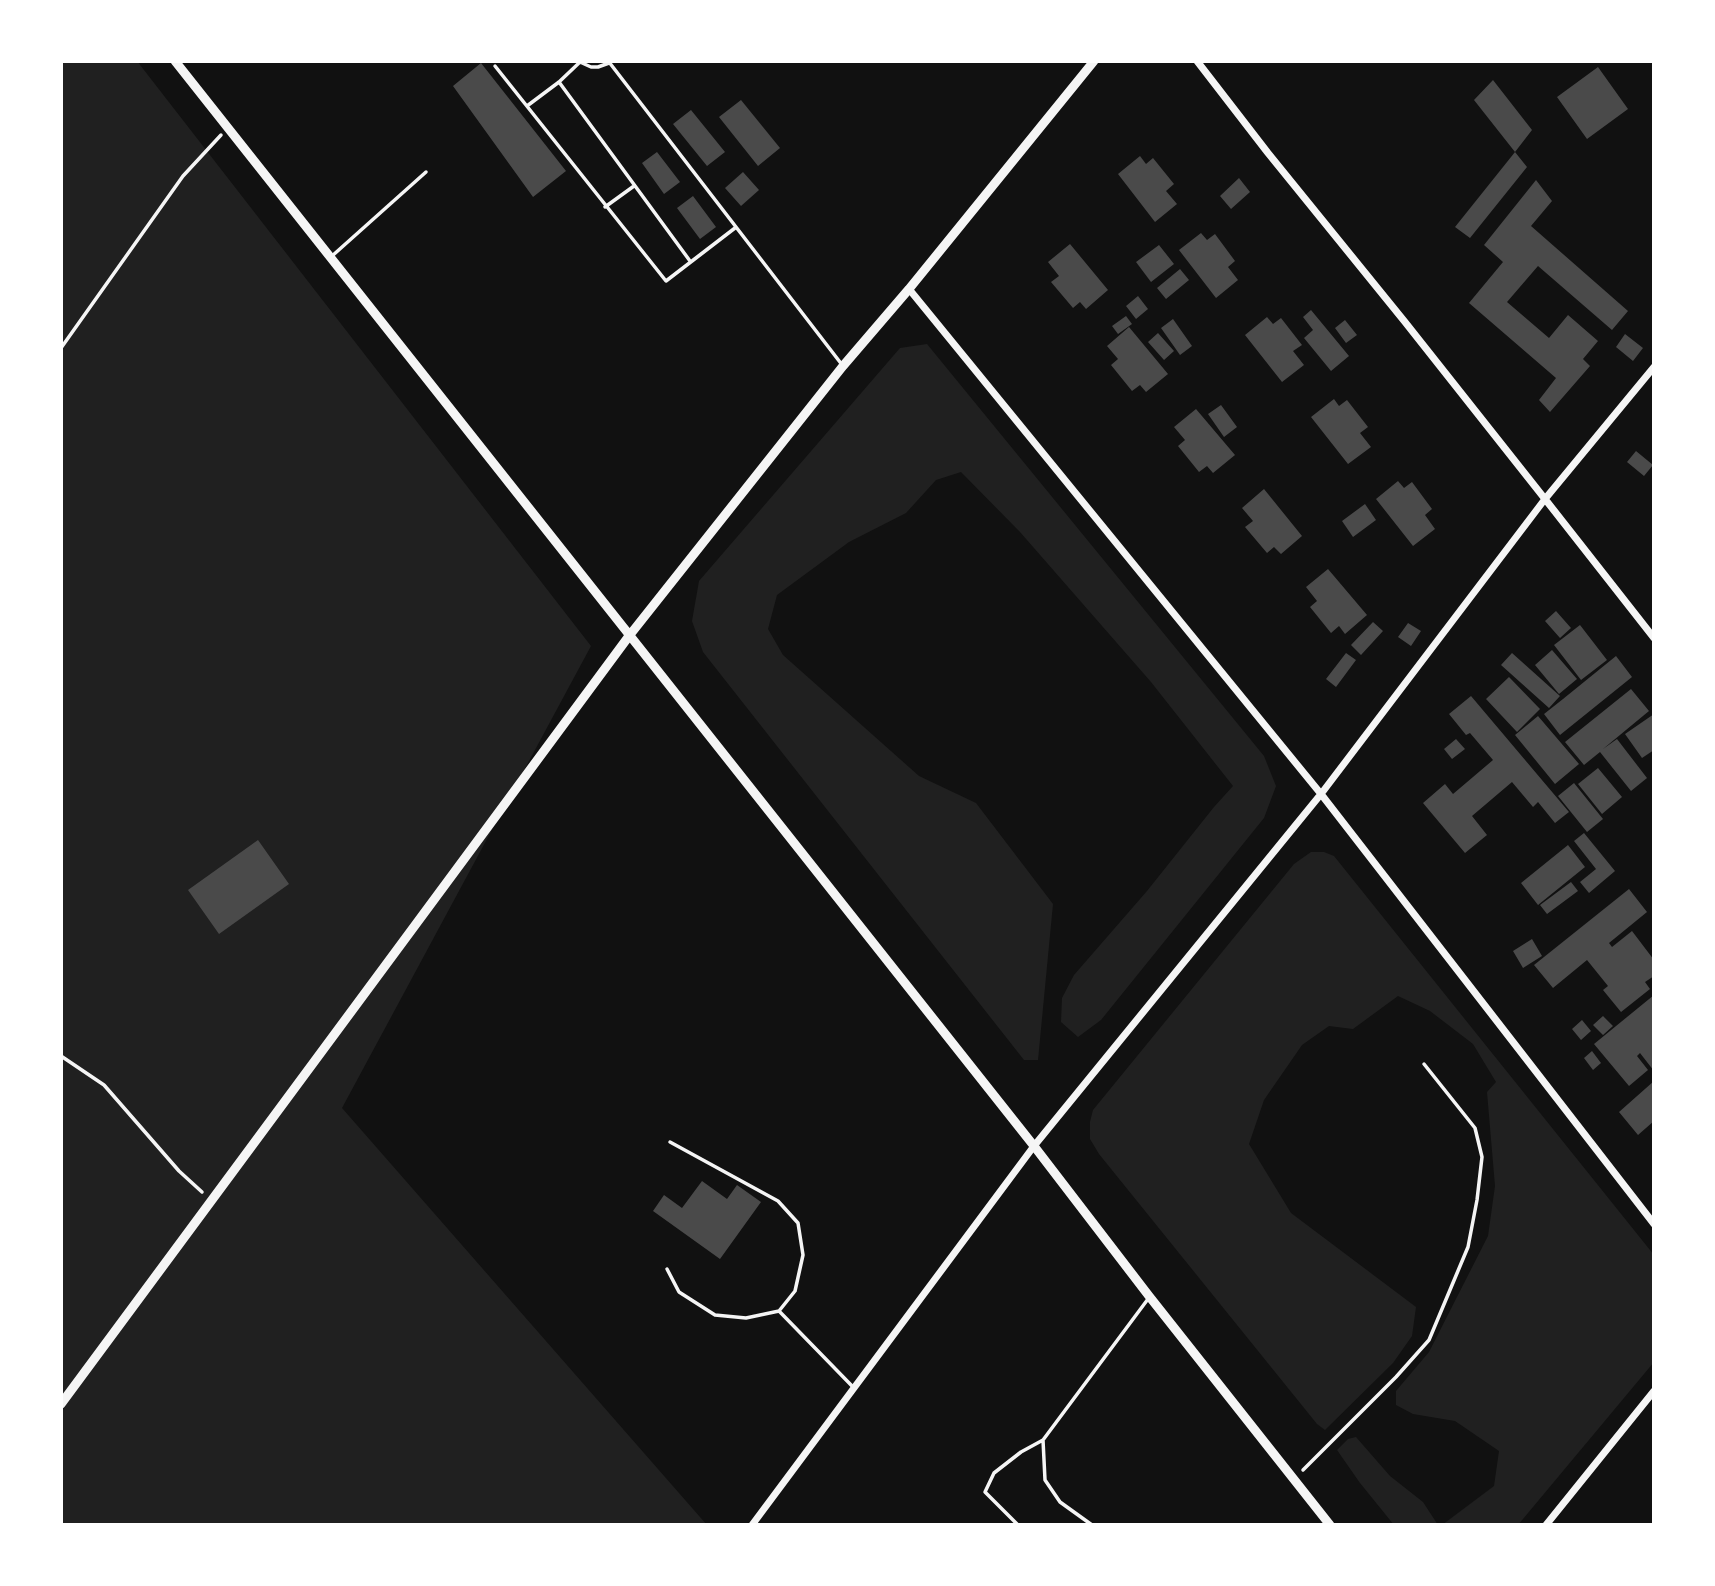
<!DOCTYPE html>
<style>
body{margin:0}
#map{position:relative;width:1715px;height:1586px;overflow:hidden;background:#111;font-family:Helvetica,sans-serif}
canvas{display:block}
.frame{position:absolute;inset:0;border:63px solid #fff;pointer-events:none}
</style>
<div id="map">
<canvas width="1715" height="1586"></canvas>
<div class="frame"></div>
</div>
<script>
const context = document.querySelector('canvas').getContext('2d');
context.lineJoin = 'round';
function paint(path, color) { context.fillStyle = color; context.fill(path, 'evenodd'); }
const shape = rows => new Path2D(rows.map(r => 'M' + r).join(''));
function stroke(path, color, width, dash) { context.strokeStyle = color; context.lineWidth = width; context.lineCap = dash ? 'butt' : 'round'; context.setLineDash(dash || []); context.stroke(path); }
const green = shape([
 [61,61,137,61,591,646,342,1108,707,1525,61,1525],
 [927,344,1264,756,1276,786,1264,818,1101,1020,1078,1037,1061,1022,1062,998,1074,975,1147,891,1214,807,1233,786,1151,682,1020,532,961,472,936,480,906,513,849,542,777,595,768,629,783,655,919,776,976,803,1053,904,1038,1060,1024,1060,703,652,692,621,699,581,900,348],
 [1311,852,1324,852,1334,856,1654,1255,1654,1362,1518,1525,1442,1525,1494,1486,1499,1451,1455,1421,1413,1414,1396,1405,1396,1391,1429,1352,1488,1236,1495,1186,1487,1092,1496,1082,1473,1044,1430,1011,1398,996,1353,1029,1329,1026,1302,1045,1264,1100,1249,1144,1291,1213,1416,1307,1412,1336,1393,1363,1325,1430,1317,1424,1099,1154,1090,1139,1090,1122,1093,1110,1294,864],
 [1356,1437,1390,1476,1423,1502,1438,1525,1394,1525,1360,1483,1337,1450,1348,1439]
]);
const building = shape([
 [481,63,566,171,533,197,453,86],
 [1598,67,1628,109,1587,139,1557,97],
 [1493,80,1532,130,1515,152,1527,167,1470,238,1455,227,1515,152,1474,100],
 [741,100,780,148,758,166,719,117],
 [691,110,725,152,707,166,673,124],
 [657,152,680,182,664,194,642,163],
 [1140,156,1146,164,1153,158,1174,184,1166,191,1177,204,1155,222,1118,174],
 [743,172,759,190,741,206,725,188],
 [1239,178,1250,192,1231,209,1220,196],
 [1536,180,1552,201,1531,226,1628,311,1612,330,1538,266,1507,302,1549,338,1568,315,1598,341,1583,359,1590,366,1550,412,1539,400,1556,378,1469,303,1503,262,1484,245],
 [693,196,716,227,700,239,677,208],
 [1201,233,1207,240,1215,234,1235,261,1228,267,1238,280,1216,298,1179,250],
 [1070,244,1108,290,1086,309,1080,302,1073,308,1051,282,1059,276,1048,262],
 [1159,245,1174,264,1151,282,1136,262],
 [1180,269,1189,280,1166,299,1157,288],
 [1138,296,1148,309,1136,319,1126,306],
 [1311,310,1349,356,1331,371,1304,338,1313,330,1303,317],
 [1126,316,1132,324,1118,334,1112,326],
 [1267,317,1273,324,1281,318,1302,345,1293,351,1304,365,1282,382,1245,335],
 [1173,319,1192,346,1180,355,1161,328],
 [1345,320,1357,335,1346,343,1335,328],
 [1129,327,1168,374,1146,392,1140,385,1132,391,1111,365,1118,359,1107,346],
 [1158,333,1174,351,1164,360,1148,342],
 [1625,334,1643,348,1633,361,1616,347],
 [1334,399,1339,406,1347,400,1368,427,1360,433,1371,447,1348,464,1311,417],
 [1221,405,1237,427,1224,437,1208,414],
 [1196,409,1235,455,1213,473,1207,466,1199,472,1178,446,1185,440,1174,427],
 [1636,451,1653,465,1644,476,1627,462],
 [1398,481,1404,488,1412,482,1432,509,1425,515,1435,529,1413,546,1376,499],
 [1264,489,1302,536,1281,554,1274,547,1267,553,1245,527,1253,521,1242,508],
 [1365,504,1376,520,1353,537,1342,521],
 [1328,569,1367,615,1345,634,1339,626,1331,633,1310,607,1317,601,1306,587],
 [1556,611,1571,628,1560,638,1545,621],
 [1373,622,1383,631,1361,655,1351,645],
 [1408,623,1421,631,1411,646,1398,637],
 [1580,625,1607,660,1581,680,1554,645],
 [1552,650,1577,679,1559,694,1535,665],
 [1346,653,1356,660,1336,687,1326,679],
 [1512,653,1560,696,1549,708,1501,665],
 [1616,656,1632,677,1560,735,1544,714,1563,699,1564,700,1563,699],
 [1509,677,1540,709,1517,732,1486,699],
 [1631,689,1649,711,1603,749,1617,739,1647,778,1631,791,1600,752,1584,765,1565,742],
 [1471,696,1569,812,1555,823,1538,802,1533,807,1512,782,1472,816,1487,835,1465,853,1423,803,1445,784,1453,794,1493,760,1470,733,1466,735,1449,714],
 [1654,714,1654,750,1642,758,1625,734],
 [1538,716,1579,764,1555,784,1515,735],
 [1456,739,1465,749,1452,759,1444,749],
 [1598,768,1622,797,1602,814,1578,784],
 [1574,783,1603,819,1587,832,1558,796],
 [1584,833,1615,871,1589,893,1580,882,1596,869,1574,841],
 [258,840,289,884,219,934,188,890],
 [1568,845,1585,867,1538,905,1521,883],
 [1571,882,1578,891,1547,914,1540,905],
 [1629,889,1647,912,1609,943,1612,947,1632,931,1654,960,1654,976,1645,982,1650,989,1621,1012,1603,990,1608,986,1587,960,1553,988,1534,965],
 [1532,939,1542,956,1523,968,1513,951],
 [1654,995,1654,1071,1640,1053,1637,1056,1648,1070,1629,1086,1594,1044],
 [1603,1016,1613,1026,1603,1035,1593,1025],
 [1582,1020,1591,1031,1581,1040,1572,1029],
 [1592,1051,1601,1063,1593,1070,1584,1058],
 [1654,1081,1654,1121,1638,1135,1619,1112],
 [702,1181,727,1199,737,1185,761,1202,720,1259,653,1211,664,1195,682,1208]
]);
const path = shape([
 [61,348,183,176,221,135],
 [61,1056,104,1085,179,1171,202,1192],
 [1303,1470,1396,1377,1429,1340,1468,1247,1477,1200,1482,1157,1475,1128,1424,1064]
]);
const service = shape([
 [580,62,591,67,598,67,609,63],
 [609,62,843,366],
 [495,66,666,281,735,228],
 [559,82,690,261],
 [527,106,559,82,580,62],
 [605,207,634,186],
 [332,256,426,172],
 [670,1142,778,1201,798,1223,803,1255,795,1291,779,1311,853,1387],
 [667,1269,679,1292,715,1315,746,1318,779,1311],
 [1018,1525,985,1492,994,1473,1021,1452,1043,1440],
 [1092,1525,1060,1502,1045,1480,1043,1440,1148,1299]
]);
const minor = shape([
 [1197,61,1268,153,1405,322,1545,499,1654,638],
 [909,289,1321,794,1654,1224],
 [752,1525,1034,1146,1321,794,1545,499,1654,367],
 [1546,1525,1654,1391]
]);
const tertiary = shape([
 [175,61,1034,1146,1149,1296,1330,1525],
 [61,1404,629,636,843,366,909,289,1094,61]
]);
paint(green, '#202020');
paint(building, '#4a4a4a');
stroke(path, '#f5f5f5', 3.5);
stroke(service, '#f5f5f5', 3.5);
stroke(minor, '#f5f5f5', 7);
stroke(tertiary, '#f5f5f5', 9);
</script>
